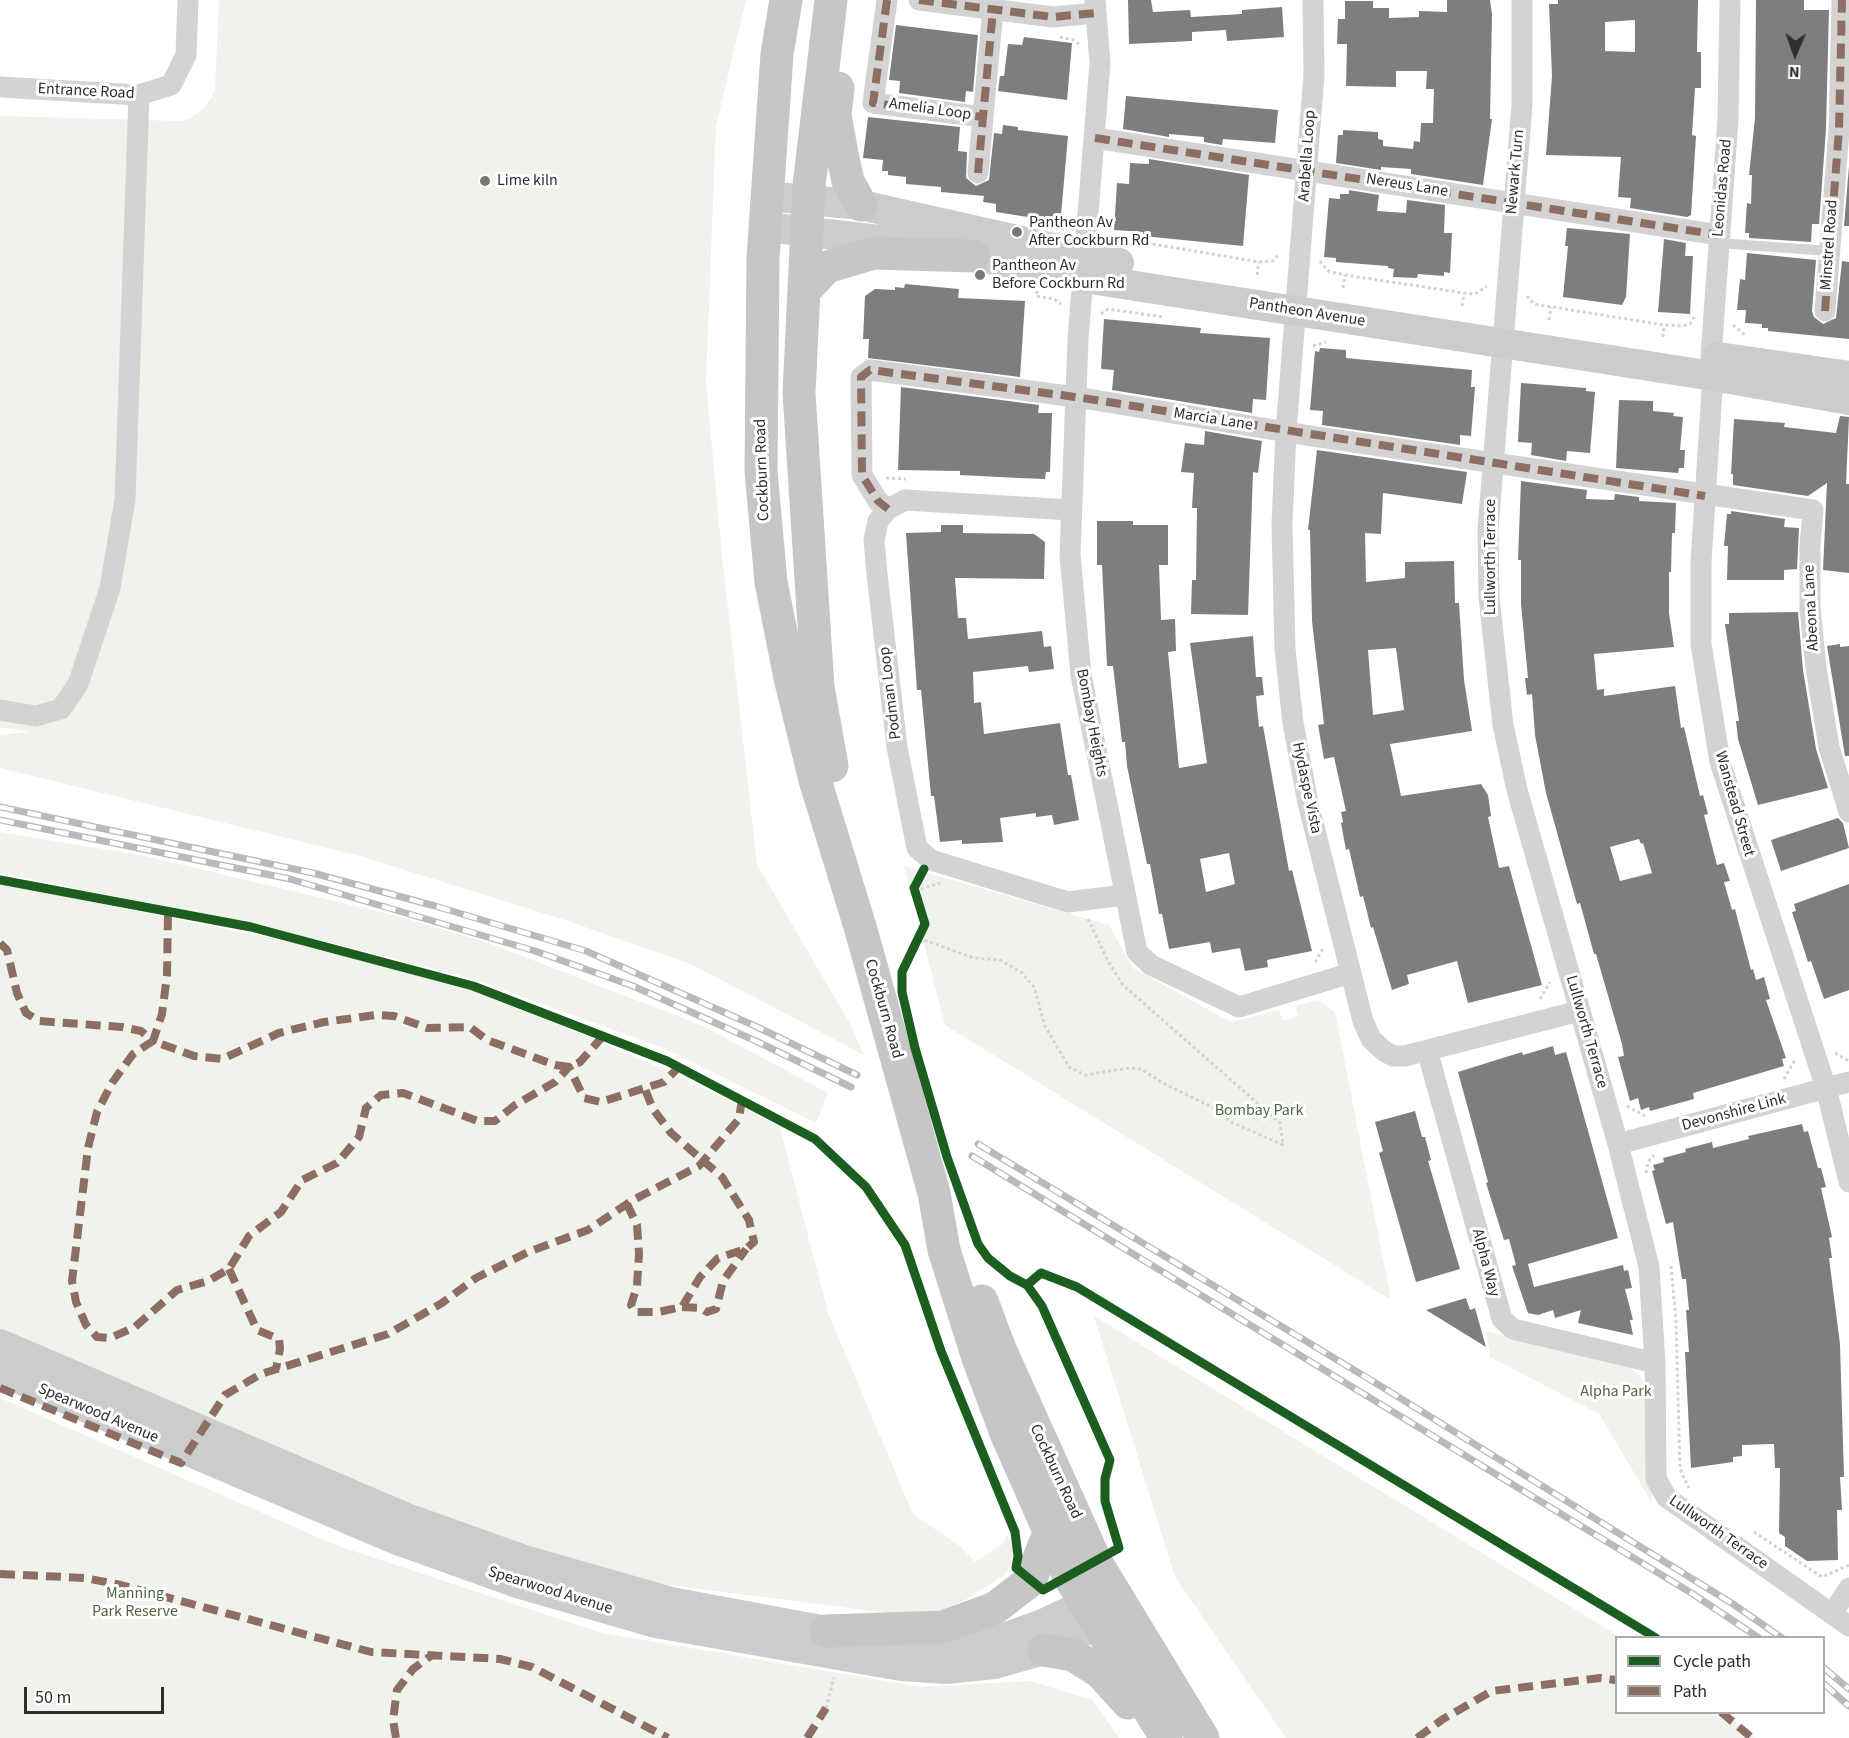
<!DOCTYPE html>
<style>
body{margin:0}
#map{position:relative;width:1849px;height:1738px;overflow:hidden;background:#fff;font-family:"Source Sans 3",sans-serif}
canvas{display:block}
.legend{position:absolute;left:1615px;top:1636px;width:210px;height:78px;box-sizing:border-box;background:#fff;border:2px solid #ababab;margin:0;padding:8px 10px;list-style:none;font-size:18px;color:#2e2e2e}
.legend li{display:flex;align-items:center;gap:12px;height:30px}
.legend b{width:30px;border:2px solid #ababab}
.north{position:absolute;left:1765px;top:24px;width:60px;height:60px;-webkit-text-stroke:4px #fff;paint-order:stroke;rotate:182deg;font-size:16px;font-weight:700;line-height:24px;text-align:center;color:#2e2e2e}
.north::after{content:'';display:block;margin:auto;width:21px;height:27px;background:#2e2e2e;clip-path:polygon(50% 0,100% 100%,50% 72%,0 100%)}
.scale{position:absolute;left:24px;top:1687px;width:140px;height:27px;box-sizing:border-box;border:3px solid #2e2e2e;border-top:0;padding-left:8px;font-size:18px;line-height:21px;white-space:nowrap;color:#2e2e2e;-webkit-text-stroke:4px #fff;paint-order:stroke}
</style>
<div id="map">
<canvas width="1849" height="1738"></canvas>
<ul class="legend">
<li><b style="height:8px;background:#1b5e20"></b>Cycle path</li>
<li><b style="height:8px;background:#8d6e63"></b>Path</li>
</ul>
<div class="north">N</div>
<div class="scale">50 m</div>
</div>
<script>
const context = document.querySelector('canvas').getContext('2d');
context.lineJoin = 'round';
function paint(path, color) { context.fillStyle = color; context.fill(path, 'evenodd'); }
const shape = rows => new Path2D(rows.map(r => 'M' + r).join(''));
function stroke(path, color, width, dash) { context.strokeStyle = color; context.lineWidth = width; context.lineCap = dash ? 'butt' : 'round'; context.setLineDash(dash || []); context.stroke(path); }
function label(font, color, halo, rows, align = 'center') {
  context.font = font + ' "Source Sans 3",sans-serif'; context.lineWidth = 6; context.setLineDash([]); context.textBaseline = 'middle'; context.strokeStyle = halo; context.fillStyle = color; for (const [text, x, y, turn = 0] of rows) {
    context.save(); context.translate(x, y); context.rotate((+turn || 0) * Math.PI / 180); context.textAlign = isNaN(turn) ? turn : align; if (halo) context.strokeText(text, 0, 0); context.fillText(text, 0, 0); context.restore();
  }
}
const green = shape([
 [219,0,746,0,716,126,706,382,722,555,757,864,849,1022,864,1055,693,965,568,921,360,856,0,768,0,735,29,732,0,727,0,116,181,121,190,118,202,110,212,97,215,88],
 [0,832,146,856,401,917,489,943,703,1026,828,1093,816,1123,661,1047,473,979,273,928,0,873],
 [904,866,1109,925,1133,968,1231,1022,1279,1010,1283,1021,1298,1016,1296,1006,1318,1000,1335,1012,1391,1300,945,1025],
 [0,883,299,944,464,985,673,1073,780,1127,828,1313,913,1514,960,1546,975,1562,1004,1543,1007,1534,1013,1550,1011,1565,1006,1574,967,1599,942,1611,896,1614,637,1581,435,1516,0,1334],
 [1094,1316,1620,1637,1616,1638,1616,1712,1726,1713,1755,1738,1286,1738,1175,1577],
 [1486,1331,1628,1367,1640,1376,1648,1390,1652,1503,1599,1414,1490,1357],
 [0,1398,338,1546,602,1633,921,1687,1030,1681,1093,1700,1119,1738,0,1738]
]);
const building = shape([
 [1128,0,1151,0,1153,12,1190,10,1191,17,1242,14,1242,10,1282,7,1284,37,1227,41,1226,30,1192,32,1192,41,1129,44],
 [1447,0,1490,0,1492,14,1490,119,1492,119,1483,185,1411,174,1411,169,1381,167,1381,170,1336,163,1338,135,1343,135,1343,130,1378,132,1378,139,1383,140,1383,146,1413,149,1414,141,1420,142,1421,123,1433,123,1434,89,1426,89,1427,71,1396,71,1396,87,1346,86,1347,44,1337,44,1338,19,1345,19,1345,1,1373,1,1373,8,1389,8,1389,18,1419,17,1419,11,1447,12],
 [1558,0,1698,0,1697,52,1701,52,1701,88,1695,88,1692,135,1696,136,1691,215,1687,217,1630,208,1631,198,1618,197,1621,157,1546,155,1552,76,1549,4,1558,4],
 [1635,20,1635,52,1605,51,1605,22],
 [1756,0,1804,0,1804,10,1829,10,1826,129,1819,224,1812,224,1811,242,1749,238,1749,233,1745,233,1747,203,1751,204,1752,175,1749,175,1755,118],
 [896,25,978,35,973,92,966,91,965,102,899,93,900,81,889,80],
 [1024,37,1072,43,1067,100,998,91,1000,76,1004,76,1008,44,1022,45],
 [1126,96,1278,110,1275,143,1223,139,1222,145,1204,142,1204,137,1169,134,1169,137,1123,129],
 [868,117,960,127,958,151,967,152,966,178,976,186,989,180,994,133,1002,134,1003,125,1018,127,1018,130,1068,136,1061,215,1053,214,1053,221,996,212,996,204,983,202,984,196,941,192,941,187,906,184,906,177,888,175,888,171,882,171,883,160,863,158],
 [1149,159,1249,175,1243,246,1143,236,1143,232,1114,230,1117,183,1129,184,1130,163,1149,164],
 [1849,166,1849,226,1844,226],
 [1349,190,1379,195,1377,211,1406,213,1407,200,1445,205,1444,233,1452,233,1450,273,1444,272,1444,276,1418,274,1417,278,1393,277,1394,269,1388,268,1388,266,1336,262,1336,258,1324,257,1329,198,1340,199,1340,194,1349,194],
 [1567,228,1630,234,1626,297,1622,305,1563,297,1568,246,1565,246],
 [1664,239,1686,243,1685,256,1693,256,1690,314,1658,312],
 [1747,253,1816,260,1812,311,1814,317,1823,324,1836,318,1842,261,1849,262,1849,339,1768,331,1768,328,1762,328,1762,324,1745,323,1746,310,1737,310,1740,279,1745,280],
 [905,284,959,289,958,298,1025,301,1020,377,868,358,869,339,863,339,865,296,875,289,895,290,895,287,904,288],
 [1104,319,1201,328,1200,333,1270,338,1266,400,1253,399,1252,413,1112,390,1114,370,1101,369],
 [1320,348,1346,350,1346,358,1472,370,1471,387,1475,387,1471,436,1460,435,1460,445,1322,425,1323,411,1310,410,1315,351,1319,352],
 [1521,383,1586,388,1586,391,1595,392,1590,453,1567,451,1566,461,1531,455,1532,443,1518,442],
 [901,387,1039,405,1038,413,1052,413,1050,472,1046,472,1045,479,1019,478,960,475,960,471,898,470],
 [1619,400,1653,401,1653,411,1674,413,1673,416,1683,417,1680,450,1685,450,1684,468,1679,468,1678,473,1616,468],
 [1840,416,1849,417,1846,484,1849,484,1849,573,1823,570,1827,483,1808,496,1733,485,1733,474,1731,474,1734,419,1785,423,1784,427,1836,433],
 [1205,431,1262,441,1258,473,1253,472,1248,615,1191,614,1192,580,1196,580,1197,508,1192,508,1194,473,1181,472,1185,443,1204,445],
 [1317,450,1467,472,1462,504,1383,493,1381,534,1365,533,1366,582,1405,578,1405,562,1454,561,1455,603,1459,603,1464,680,1472,731,1390,744,1401,796,1481,784,1488,795,1491,816,1488,817,1499,868,1509,866,1542,985,1468,1003,1457,961,1407,975,1409,984,1392,990,1373,927,1371,928,1363,896,1360,897,1349,849,1346,850,1341,823,1343,822,1341,812,1346,811,1334,757,1324,759,1318,725,1324,724,1312,621,1310,530,1308,530],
 [1396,648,1404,710,1373,715,1368,650],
 [1521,481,1587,490,1586,499,1614,500,1615,494,1639,497,1639,501,1676,503,1675,533,1672,533,1671,572,1669,572,1669,613,1674,647,1594,654,1597,690,1604,689,1604,696,1675,686,1681,728,1684,727,1700,796,1703,795,1708,814,1704,815,1717,865,1724,863,1730,881,1724,882,1732,910,1735,909,1751,970,1753,969,1756,980,1764,977,1770,999,1766,1000,1786,1058,1782,1059,1784,1066,1693,1093,1694,1099,1650,1111,1649,1107,1641,1110,1638,1098,1630,1101,1618,1057,1624,1056,1622,1044,1596,954,1594,954,1580,903,1577,904,1568,872,1546,793,1535,735,1532,694,1527,695,1525,678,1528,678,1521,604,1521,560,1518,560],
 [1639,839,1641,844,1643,843,1652,873,1620,881,1610,847],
 [1731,511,1785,519,1784,527,1799,528,1797,569,1784,570,1784,580,1727,580,1728,546,1724,546,1727,514,1731,514],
 [1097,521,1133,521,1133,525,1168,525,1168,565,1159,565,1161,620,1175,619,1176,651,1168,652,1179,768,1207,763,1190,643,1253,636,1256,677,1262,677,1264,695,1256,696,1259,727,1263,726,1289,871,1292,870,1312,951,1267,960,1268,967,1245,971,1240,948,1212,953,1210,942,1169,949,1162,914,1159,914,1150,864,1147,864,1127,766,1125,742,1122,742,1113,666,1107,666,1102,565,1097,565],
 [1229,853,1235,884,1206,892,1200,859],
 [941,525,963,525,963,533,1034,534,1045,542,1044,579,955,578,958,618,966,618,968,639,1042,631,1044,647,1051,646,1054,669,1029,672,1028,666,973,672,974,703,981,702,984,734,1060,723,1068,775,1071,775,1079,820,1054,825,1052,815,1036,817,1036,813,1000,818,1003,842,962,844,962,840,940,842,934,796,931,796,921,690,917,690,906,533,941,532],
 [1798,612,1803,670,1816,749,1828,788,1758,805,1738,739,1736,721,1739,721,1725,624,1729,624,1729,613],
 [1840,644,1840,647,1849,646,1849,756,1845,756,1827,646],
 [1838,818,1843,823,1849,848,1781,871,1771,840],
 [1849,884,1849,990,1824,999,1811,961,1808,962,1792,912,1796,911,1794,904],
 [1553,1046,1555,1055,1566,1052,1618,1238,1528,1264,1534,1287,1623,1265,1624,1271,1628,1270,1632,1288,1625,1289,1633,1320,1630,1320,1633,1335,1578,1323,1581,1310,1555,1318,1553,1310,1538,1315,1528,1313,1512,1266,1516,1265,1509,1239,1504,1240,1486,1183,1488,1182,1458,1072,1522,1052,1523,1055],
 [1415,1111,1422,1137,1425,1137,1431,1160,1428,1161,1460,1269,1416,1282,1379,1153,1383,1151,1375,1122],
 [1802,1124,1804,1132,1808,1131,1818,1168,1821,1168,1826,1187,1821,1188,1832,1237,1829,1238,1832,1258,1829,1258,1840,1344,1844,1477,1840,1477,1842,1510,1837,1510,1838,1560,1807,1561,1785,1546,1785,1537,1779,1533,1780,1468,1775,1468,1774,1444,1742,1445,1742,1456,1733,1457,1733,1462,1691,1468,1685,1352,1689,1352,1686,1310,1689,1310,1686,1279,1682,1279,1673,1222,1666,1224,1652,1171,1655,1170,1653,1165,1664,1162,1663,1158,1686,1152,1685,1149,1712,1142,1713,1148,1749,1139,1748,1136],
 [1466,1298,1470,1310,1475,1308,1486,1347,1426,1310]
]);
const path = shape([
 [1060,37,1074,40,1079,44],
 [1129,240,1259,262,1273,261,1279,254],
 [1320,261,1328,271,1345,275,1464,293,1475,294,1487,286],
 [1257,275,1259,262],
 [1343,288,1345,275],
 [1037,291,1036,296,1054,299,1061,304],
 [1527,296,1534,304,1664,325,1682,326,1690,324,1694,317],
 [1462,306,1464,293],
 [1101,314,1108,309,1164,317],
 [1549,320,1551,307],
 [1733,325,1746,336],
 [1663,337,1664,325],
 [1313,346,1326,342],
 [886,478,906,479],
 [915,891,940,883],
 [919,938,974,958,1000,960,1021,972,1034,987,1045,1026,1069,1067,1085,1075,1129,1068,1141,1069,1163,1083,1212,1107,1231,1122,1283,1145,1280,1123,1123,985,1108,961,1088,919],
 [1315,962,1324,947],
 [1540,999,1550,982],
 [1835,1053,1849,1061],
 [1784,1079,1796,1058],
 [1627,1106,1645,1116],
 [1646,1173,1648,1162,1654,1155],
 [1671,1266,1676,1320,1680,1469,1689,1488],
 [1754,1532,1822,1577,1849,1565],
 [826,1708,834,1678]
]);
const lane = shape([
 [1718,243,1829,251]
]);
const street = shape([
 [887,0,873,103,983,117,993,10],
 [919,0,1053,17,1096,13],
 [1095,0,1100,63,1078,339,1070,555,1081,675,1137,952,1151,965,1239,1007,1351,973],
 [1313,0,1314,75,1286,432,1282,524,1285,649,1293,723,1308,803,1363,1021,1371,1039,1384,1051,1393,1056,1405,1056,1579,1011],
 [1522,0,1522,105,1488,529,1489,597,1503,725,1517,790,1618,1144,1649,1267,1655,1363,1656,1478,1666,1497,1849,1626],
 [1730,0,1728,120,1711,356,1713,376,1701,561,1701,644,1720,762,1826,1088,1849,1182],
 [0,87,139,95,171,85,186,55,188,0],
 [1095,138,1719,235],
 [978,173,983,117],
 [1825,311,1839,130,1842,0],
 [888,509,878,501,862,475,861,377,870,370,1076,397,1305,435,1813,510,1810,546,1810,608,1816,668,1829,747,1849,812],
 [1071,510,905,500,888,509,878,521,874,540,877,574,897,747,917,848,931,860,1068,902,1124,895],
 [0,710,36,716,61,709,78,684,110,588,125,500,139,95],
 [1427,1050,1502,1319,1513,1329,1655,1363],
 [1618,1144,1849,1082],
 [1833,1612,1849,1588]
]);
const secondary = shape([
 [766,196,861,205,1119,263],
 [765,227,915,244,1084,278,1713,376,1849,400],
 [1718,357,1849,376],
 [0,1344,409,1519,524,1560,671,1602,826,1631,948,1646,1004,1638,1045,1623,1107,1593],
 [0,1371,397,1540,514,1582,656,1623,901,1666,947,1669,994,1664,1044,1650,1120,1614]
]);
const primary = shape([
 [786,0,777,54,763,258,761,471,771,582,790,678,815,780,861,930,934,1193,944,1250,978,1358,1006,1433,1069,1576,1166,1738],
 [831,0,809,186,799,393,818,687,832,766],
 [838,88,835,115,842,154,848,181,861,205],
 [804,291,827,267,874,253,973,256],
 [982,1301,1000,1349,1096,1562,1203,1738],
 [826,1631,943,1627,995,1608,1030,1581,1049,1533],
 [1044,1650,1073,1655,1100,1672,1128,1703]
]);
const rail = shape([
 [0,807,313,873,435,906,586,951,755,1026,857,1075],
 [0,820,290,879,535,951,633,986,758,1042,851,1087],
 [978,1144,1379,1385,1733,1604,1782,1638],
 [972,1156,1693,1594,1759,1638],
 [1824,1668,1849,1689],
 [1824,1684,1849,1706]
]);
const quiet = shape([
 [887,0,873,103,983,117,993,10],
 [919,0,1053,17,1096,13],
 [1095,138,1719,235],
 [978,173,983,117],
 [1825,311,1839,130,1842,0],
 [888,509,878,501,862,475,861,377,870,370,1076,397,1705,496],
 [0,943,7,950,17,993,26,1013,39,1021,122,1027,141,1031,153,1041,162,1014,167,975,168,912],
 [603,1036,580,1062,569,1067,555,1065,487,1040,470,1027,427,1028,394,1016,376,1015,324,1022,279,1033,222,1059,194,1056,153,1041,133,1054,112,1083,97,1112,88,1148,72,1281,76,1302,86,1325,97,1337,110,1338,135,1327,177,1290,208,1281,229,1269,249,1236,281,1212,302,1180,337,1163,359,1137,366,1108,381,1095,403,1093,478,1121,495,1121,515,1105,555,1082,569,1067,584,1098,601,1102,664,1082,679,1067],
 [627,1204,637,1225,639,1253,637,1286,631,1305,635,1312,658,1312,682,1307,700,1277,718,1258,746,1249,754,1242,749,1220,722,1177,671,1133,653,1109,645,1089],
 [229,1269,257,1330,279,1339,280,1349,276,1369],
 [682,1307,701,1308,707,1312,716,1309,723,1281,746,1249],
 [0,1388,181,1463,225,1395,261,1374,388,1334,442,1303,476,1278,528,1252,588,1230,633,1200,699,1166,739,1119,742,1099],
 [0,1574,85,1578,121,1585,371,1652,500,1659,532,1667,668,1738],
 [1721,1712,1752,1738],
 [396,1738,393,1720,397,1690,413,1669,432,1655],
 [807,1738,826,1708],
 [1417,1738,1443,1719,1492,1691,1600,1678,1616,1680]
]);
const cycleway = shape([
 [0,880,251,927,473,986,667,1061,815,1139,866,1187,905,1245,941,1351,1015,1532,1018,1556,1016,1568,1043,1590,1119,1548,1105,1501,1105,1479,1110,1460,1042,1306,1027,1285,1010,1276,988,1258,978,1244,947,1157,915,1048,902,992,902,972,925,924,914,888,924,869],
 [1027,1285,1041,1273,1077,1287,1656,1638]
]);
const markers = [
 [485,181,6,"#777"],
 [1017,232,6,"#777"],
 [980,275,6,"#777"]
];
const streetNames = [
 ["Entrance Road",86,92,3],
 ["Amelia Loop",930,110,8],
 ["Arabella Loop",1308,156,-86],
 ["Newark Turn",1516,172,-85],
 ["Nereus Lane",1407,186,9],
 ["Leonidas Road",1723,188,-85],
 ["Minstrel Road",1830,245,-86],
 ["Pantheon Avenue",1307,313,9],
 ["Marcia Lane",1213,420,9],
 ["Cockburn Road",763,470,-92],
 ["Lullworth Terrace",1491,557,-90],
 ["Abeona Lane",1812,608,-93],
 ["Podman Loop",891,693,-97],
 ["Bombay Heights",1091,723,79],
 ["Hydaspe Vista",1306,788,78],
 ["Wanstead Street",1734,804,74],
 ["Cockburn Road",883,1009,74],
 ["Lullworth Terrace",1586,1032,74],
 ["Devonshire Link",1734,1113,-15],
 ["Alpha Way",1485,1263,75],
 ["Spearwood Avenue",98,1414,23],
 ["Cockburn Road",1055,1472,65],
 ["Lullworth Terrace",1718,1533,35],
 ["Spearwood Avenue",550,1591,17]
];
const poiNames = [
 ["Lime kiln",497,181],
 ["Pantheon Av",1029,223],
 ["After Cockburn Rd",1029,241],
 ["Pantheon Av",992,266],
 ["Before Cockburn Rd",992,284]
];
const parkNames = [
 ["Bombay Park",1259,1111],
 ["Alpha Park",1616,1392],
 ["Manning",135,1594],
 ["Park Reserve",135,1612]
];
paint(green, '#f0f3ec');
paint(building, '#7e7e7e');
stroke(path, '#d3d3d3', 3, [3, 3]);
stroke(lane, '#d3d3d3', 10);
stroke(street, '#d3d3d3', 21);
stroke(secondary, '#ccc', 30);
stroke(primary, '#c6c6c6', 33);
stroke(rail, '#bababa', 7);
stroke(rail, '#fff', 4.5, [14]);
stroke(quiet, '#8d6e63', 8, [15, 8]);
stroke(cycleway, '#1b5e20', 9);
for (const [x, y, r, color] of markers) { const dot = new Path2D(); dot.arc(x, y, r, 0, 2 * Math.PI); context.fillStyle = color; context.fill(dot); stroke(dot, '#fff', 2); }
label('16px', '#2e2e2e', '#fff', streetNames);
label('16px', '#2e2e2e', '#fff', poiNames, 'left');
label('16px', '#51653f', '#fff', parkNames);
</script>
